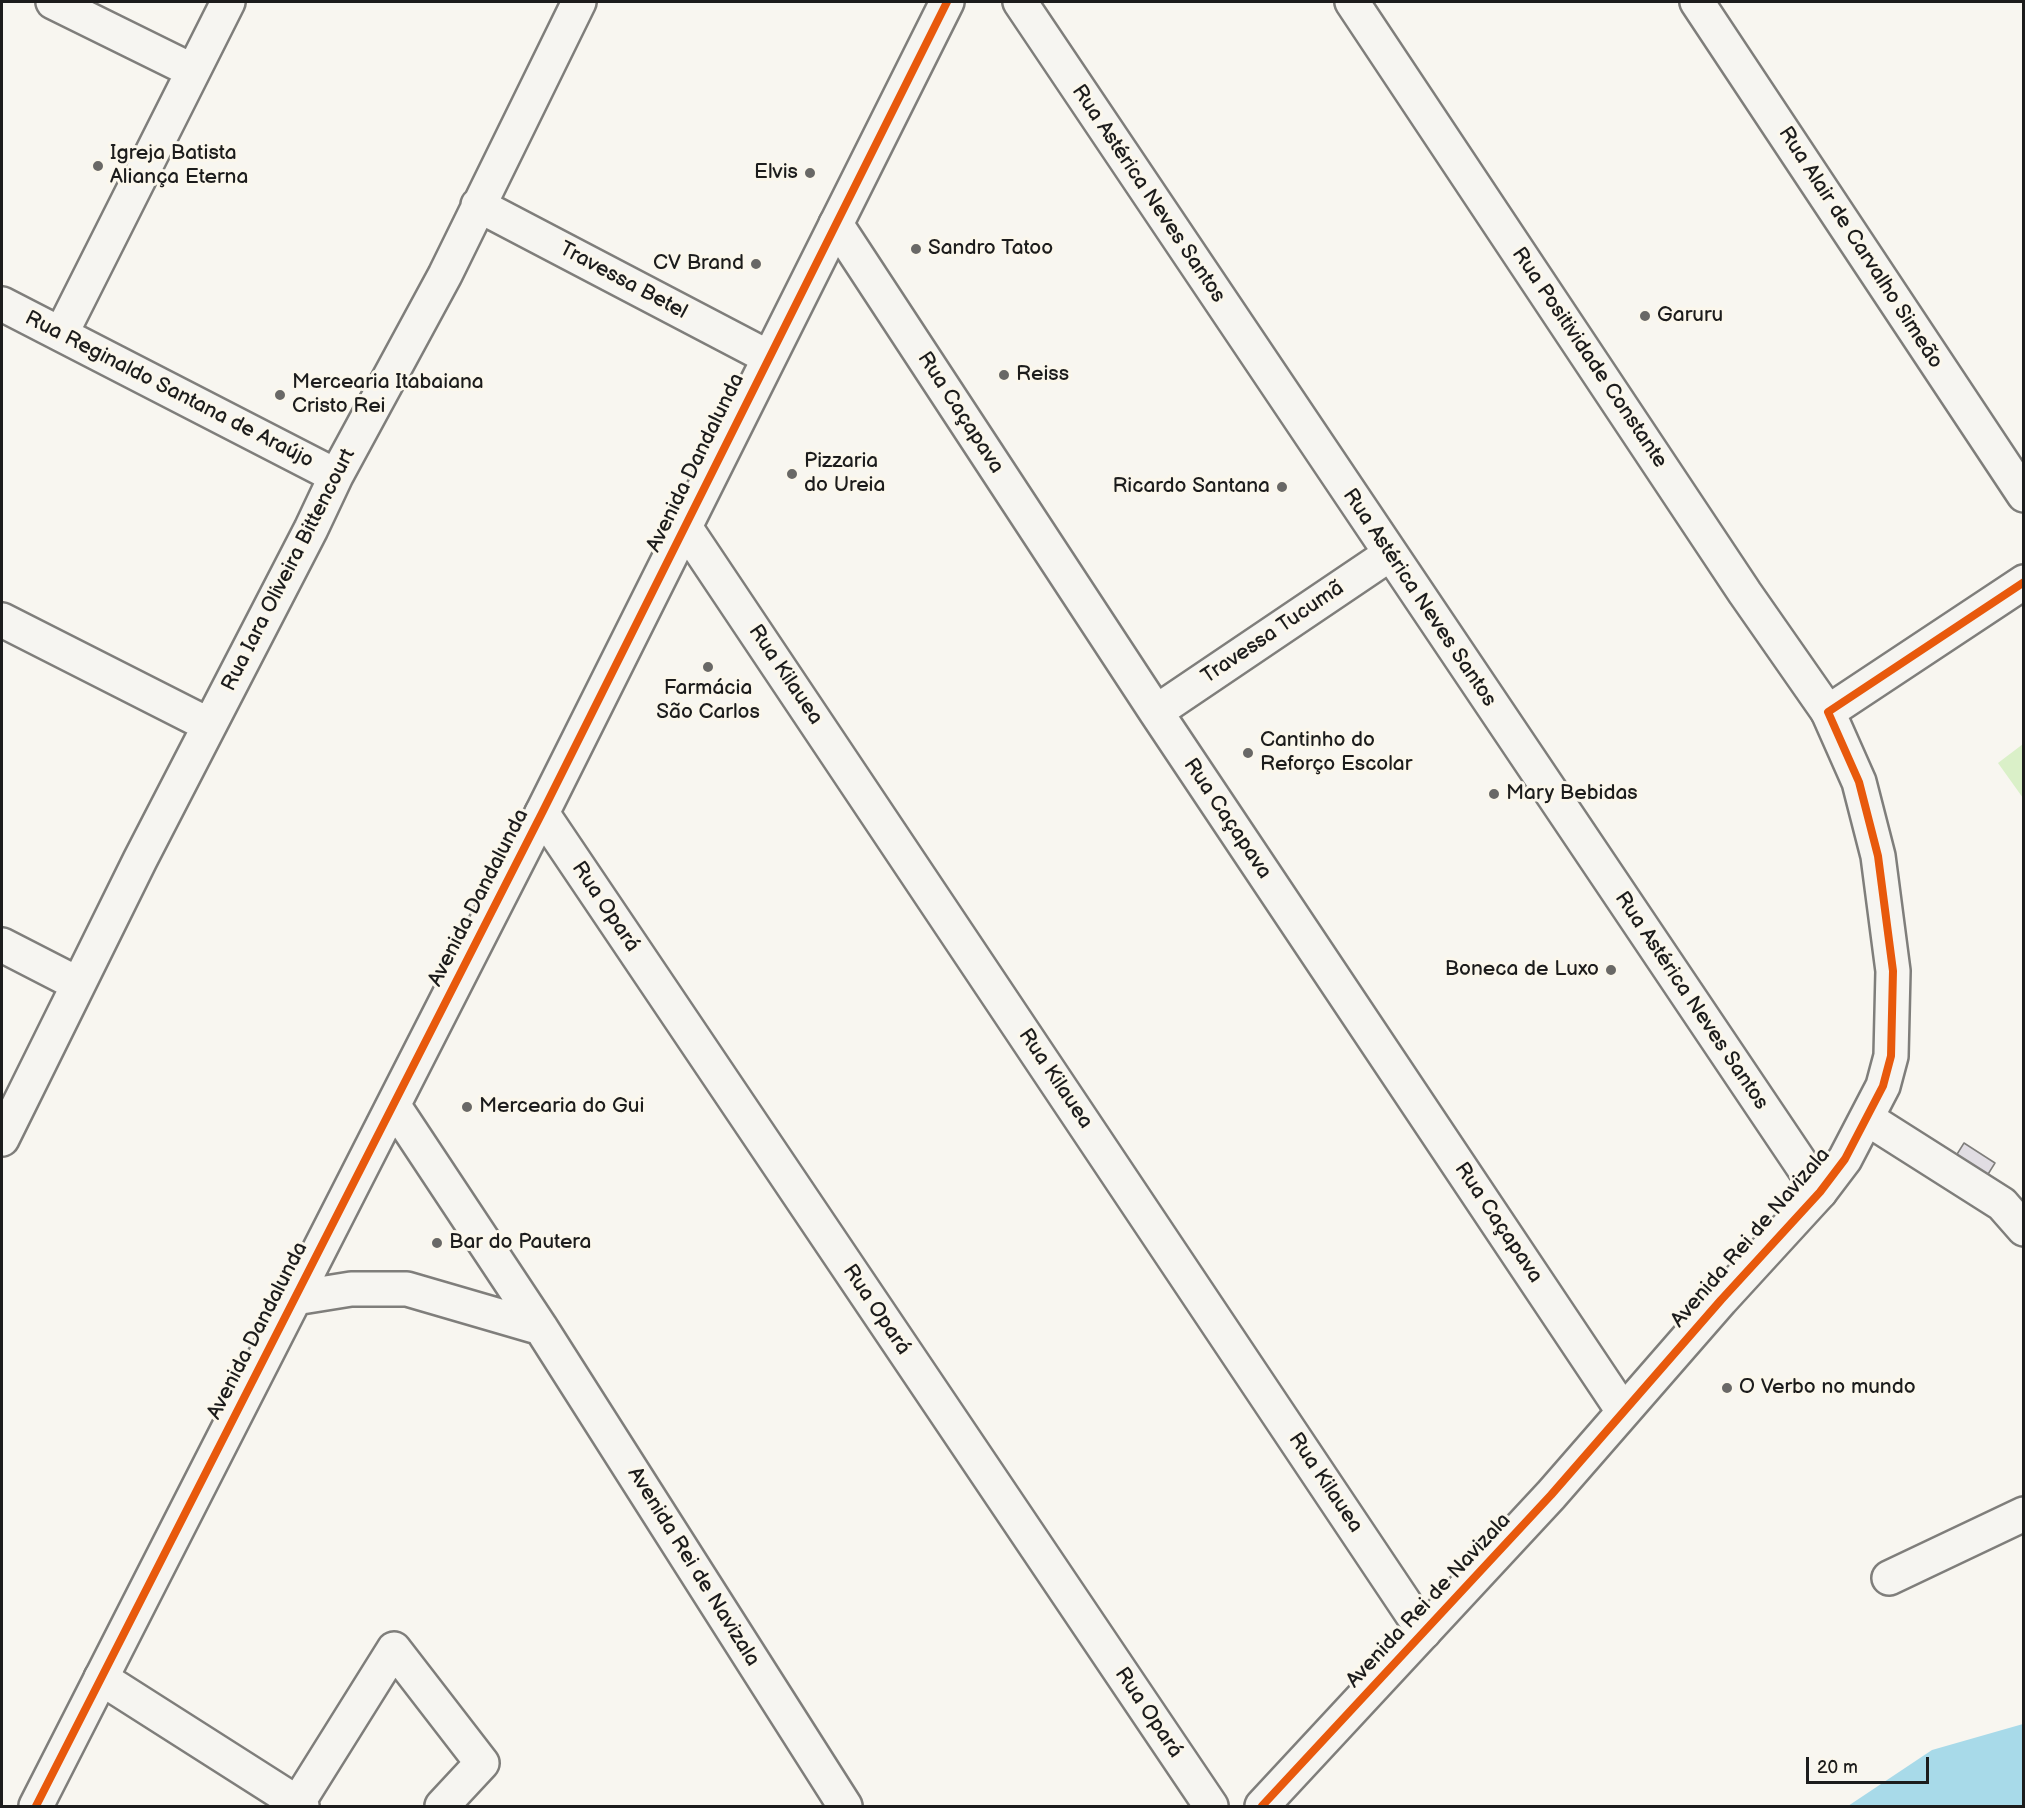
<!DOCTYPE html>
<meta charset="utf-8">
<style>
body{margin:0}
#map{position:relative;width:2025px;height:1808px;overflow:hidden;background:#f8f6f0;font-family:"Balsamiq Sans",sans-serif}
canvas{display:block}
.frame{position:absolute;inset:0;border:3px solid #1c1c1c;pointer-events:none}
.scale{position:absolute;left:1806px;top:1757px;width:123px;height:27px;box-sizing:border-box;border:3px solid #1c1c1c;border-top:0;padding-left:8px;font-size:18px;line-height:21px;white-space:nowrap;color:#1c1c1c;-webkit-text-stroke:4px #fbf7ec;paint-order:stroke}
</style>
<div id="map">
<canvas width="2025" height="1808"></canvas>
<div class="frame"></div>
<div class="scale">20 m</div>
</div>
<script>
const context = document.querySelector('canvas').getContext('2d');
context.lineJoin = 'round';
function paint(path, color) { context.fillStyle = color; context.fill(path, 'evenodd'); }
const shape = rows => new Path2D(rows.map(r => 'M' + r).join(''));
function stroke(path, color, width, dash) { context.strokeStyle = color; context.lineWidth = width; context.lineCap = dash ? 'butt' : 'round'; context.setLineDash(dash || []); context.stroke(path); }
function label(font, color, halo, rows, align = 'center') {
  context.font = font + ' "Balsamiq Sans",sans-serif'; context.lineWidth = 6; context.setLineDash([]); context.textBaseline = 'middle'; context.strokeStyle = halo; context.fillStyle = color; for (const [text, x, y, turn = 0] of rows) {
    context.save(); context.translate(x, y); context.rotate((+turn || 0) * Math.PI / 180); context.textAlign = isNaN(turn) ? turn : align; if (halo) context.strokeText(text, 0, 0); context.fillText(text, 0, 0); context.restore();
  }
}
const green = shape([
 [2023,744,2023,798,1998,763]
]);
const water = shape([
 [2023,1724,2023,1806,1848,1806,1932,1750]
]);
const building = shape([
 [1964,1143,1995,1163,1985,1179,1954,1159,1964,1143]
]);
const street = shape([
 [53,2,193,71],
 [1020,2,1820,1192],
 [1352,2,1745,593,1828,712],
 [1697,2,2024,495],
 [478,205,768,357],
 [836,224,1156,712,1623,1411],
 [2,304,336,476],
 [61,334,228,2],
 [685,527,1424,1632],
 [2,620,209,725],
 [1156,712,1390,554],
 [542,813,1211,1806],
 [2,945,78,984],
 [1868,1119,2002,1204,2024,1229],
 [2,1139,140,860,311,529,336,476,445,275,579,2],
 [1889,1578,2024,1514],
 [101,1678,302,1806],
 [297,1804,394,1649,482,1763,442,1806]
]);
const secondary = shape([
 [394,1106,541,1328,845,1806],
 [295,1298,351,1289,407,1289,541,1328],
 [36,1806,542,813,947,2],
 [1262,1806,1551,1495,1721,1300,1820,1192,1845,1159,1883,1086,1891,1056,1893,971,1878,856,1859,782,1828,712,2024,582]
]);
const cycleway = shape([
 [36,1806,542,813,947,2],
 [1262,1806,1551,1495,1721,1300,1820,1192,1845,1159,1883,1086,1891,1056,1893,971,1878,856,1859,782,1828,712,2024,582]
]);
const markers = [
 [98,166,6,"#696866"],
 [810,173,6,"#696866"],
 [916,249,6,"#696866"],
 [756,264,6,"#696866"],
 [1645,316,6,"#696866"],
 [1004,375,6,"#696866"],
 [280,395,6,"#696866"],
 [792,474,6,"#696866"],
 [1282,487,6,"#696866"],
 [708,667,6,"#696866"],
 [1248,753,6,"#696866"],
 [1494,794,6,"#696866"],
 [1611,970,6,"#696866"],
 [467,1107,6,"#696866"],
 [437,1243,6,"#696866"],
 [1727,1388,6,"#696866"]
];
const poiNames = [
 ["Igreja Batista",110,154],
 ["Aliança Eterna",110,178],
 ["Elvis",798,173,"right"],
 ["Sandro Tatoo",928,249],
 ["CV Brand",744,264,"right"],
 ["Garuru",1657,316],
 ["Reiss",1016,375],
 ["Mercearia Itabaiana",292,383],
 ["Cristo Rei",292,407],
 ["Pizzaria",804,462],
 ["do Ureia",804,486],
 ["Ricardo Santana",1270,487,"right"],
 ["Farmácia",708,689,"center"],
 ["São Carlos",708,713,"center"],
 ["Cantinho do",1260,741],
 ["Reforço Escolar",1260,765],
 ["Mary Bebidas",1506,794],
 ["Boneca de Luxo",1599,970,"right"],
 ["Mercearia do Gui",479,1107],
 ["Bar do Pautera",449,1243],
 ["O Verbo no mundo",1739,1388]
];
const streetNames = [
 ["Rua Astérica Neves Santos",1148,194,56],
 ["Rua Alair de Carvalho Simeão",1860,248,57],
 ["Travessa Betel",623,281,28],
 ["Rua Positividade Constante",1589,358,56],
 ["Rua Reginaldo Santana de Araújo",169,390,27],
 ["Rua Caçapava",960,413,57],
 ["Avenida Dandalunda",696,463,-64],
 ["Rua Iara Oliveira Bittencourt",289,570,-63],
 ["Rua Astérica Neves Santos",1419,598,56],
 ["Travessa Tucumã",1273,633,-34],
 ["Rua Kilauea",785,675,56],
 ["Rua Caçapava",1227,819,56],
 ["Avenida Dandalunda",479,898,-63],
 ["Rua Opará",605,907,56],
 ["Rua Astérica Neves Santos",1691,1001,56],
 ["Rua Kilauea",1055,1079,56],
 ["Rua Caçapava",1498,1223,56],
 ["Avenida Rei de Navizala",1751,1238,-49],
 ["Rua Opará",876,1310,56],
 ["Avenida Dandalunda",258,1331,-63],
 ["Rua Kilauea",1325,1483,56],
 ["Avenida Rei de Navizala",693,1567,58],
 ["Avenida Rei de Navizala",1429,1601,-47],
 ["Rua Opará",1148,1713,56]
];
paint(green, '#daf0c8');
paint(water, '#a8dae9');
paint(building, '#e1dde3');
stroke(building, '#7f7e7b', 1.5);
stroke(street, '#7f7e7b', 38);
stroke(secondary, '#7f7e7b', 38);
stroke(street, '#f6f5f1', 33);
stroke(secondary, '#f6f5f1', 33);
stroke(cycleway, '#e8590c', 8);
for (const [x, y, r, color] of markers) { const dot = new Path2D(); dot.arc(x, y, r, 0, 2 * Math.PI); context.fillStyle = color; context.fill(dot); stroke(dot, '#fbf7ec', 2); }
label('21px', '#1c1c1c', '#fbf7ec', poiNames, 'left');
label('21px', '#1c1c1c', '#fbf7ec', streetNames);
</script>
